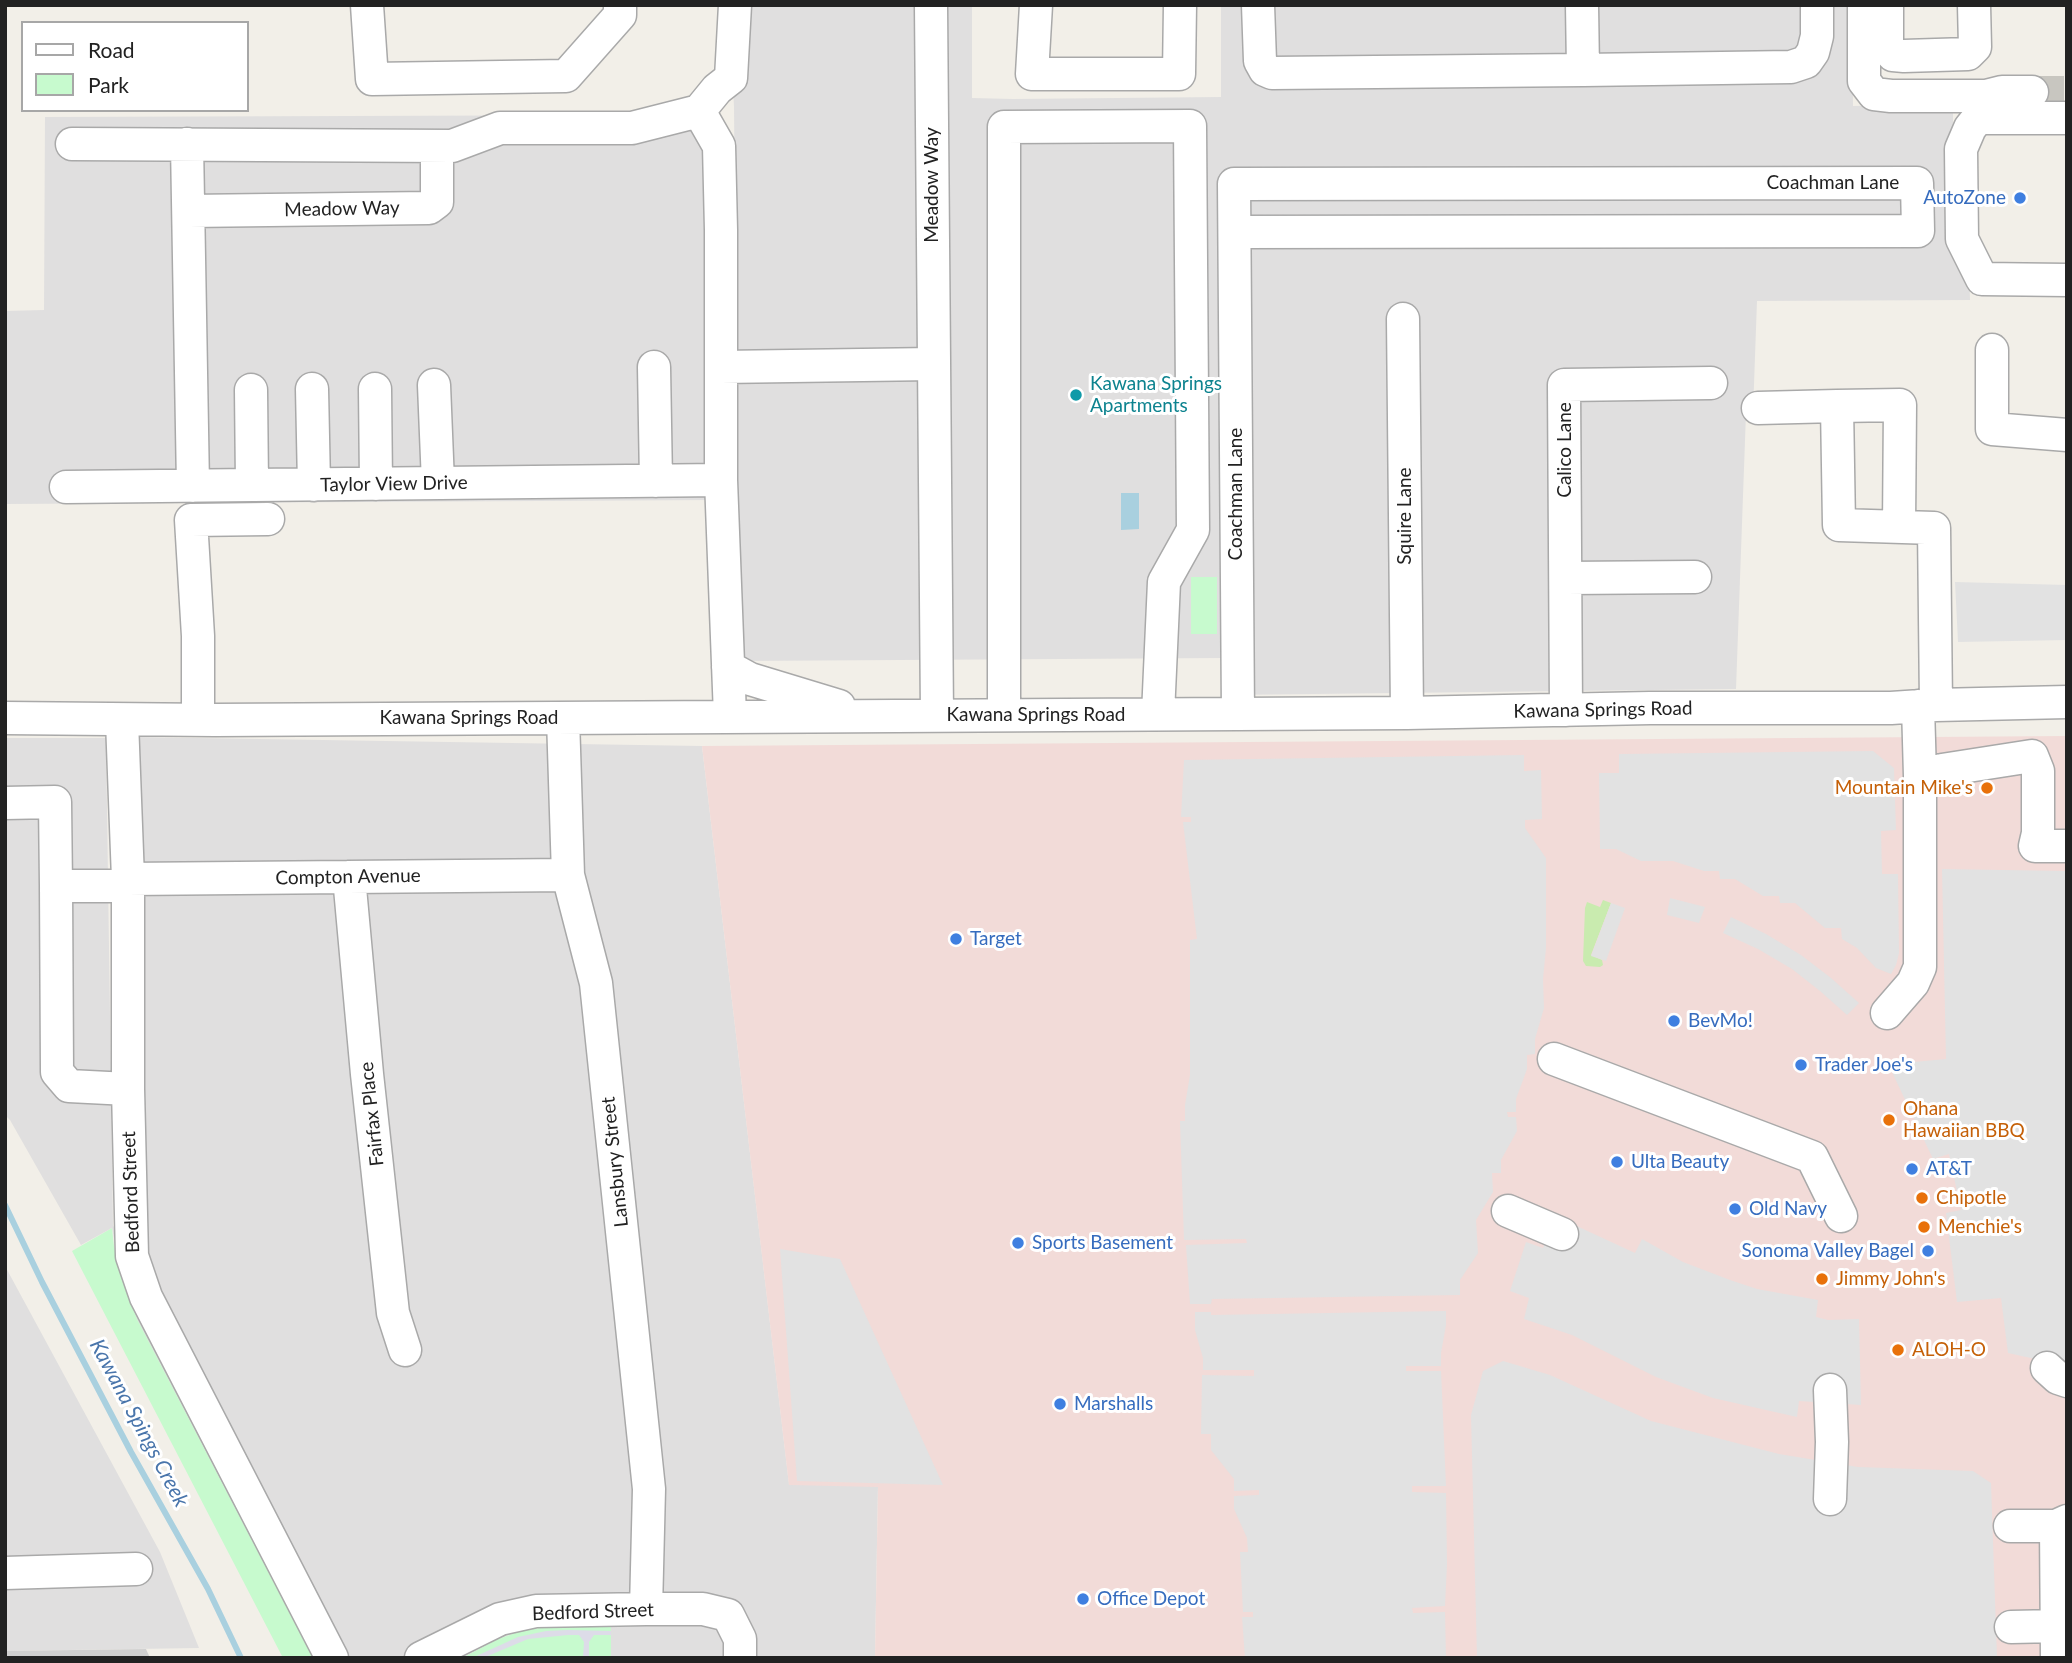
<!DOCTYPE html>
<style>
body{margin:0}
#map{position:relative;width:2072px;height:1663px;overflow:hidden;background:#f2efe8;font-family:Lato,sans-serif}
canvas{display:block}
.frame{position:absolute;inset:0;border:7px solid #222;pointer-events:none}
.legend{position:absolute;left:21px;top:21px;width:228px;height:91px;box-sizing:border-box;background:#fff;border:2px solid #a7a7a7;margin:0;padding:9px 12px;list-style:none;font-size:21px;color:#222}
.legend li{display:flex;align-items:center;gap:14px;height:35px}
.legend b{width:35px;border:2px solid #a7a7a7}
</style>
<div id="map">
<canvas width="2072" height="1663"></canvas>
<div class="frame"></div>
<ul class="legend">
<li><b style="height:9px;background:#fff"></b>Road</li>
<li><b style="height:19px;background:#c7face"></b>Park</li>
</ul>
</div>
<script>
const context = document.querySelector('canvas').getContext('2d');
context.lineJoin = 'round';
function paint(path, color) { context.fillStyle = color; context.fill(path, 'evenodd'); }
const shape = rows => new Path2D(rows.map(r => 'M' + r).join(''));
function stroke(path, color, width, dash) { context.strokeStyle = color; context.lineWidth = width; context.lineCap = dash ? 'butt' : 'round'; context.setLineDash(dash || []); context.stroke(path); }
function label(font, color, halo, rows, align = 'center') {
  context.font = font + ' Lato,sans-serif'; context.lineWidth = 6; context.setLineDash([]); context.textBaseline = 'middle'; context.strokeStyle = halo; context.fillStyle = color; for (const [text, x, y, turn = 0] of rows) {
    context.save(); context.translate(x, y); context.rotate((+turn || 0) * Math.PI / 180); context.textAlign = isNaN(turn) ? turn : align; if (halo) context.strokeText(text, 0, 0); context.fillText(text, 0, 0); context.restore();
  }
}
const residential = shape([
 [729,5,972,5,972,98,1013,99,1221,97,1221,5,1852,5,1853,106,1953,104,1953,232,1969,267,1970,300,1757,301,1753,412,1746,413,1736,689,1229,695,1223,658,739,661,734,107],
 [714,112,716,500,5,504,5,311,44,310,45,117,650,115],
 [133,737,702,746,789,1484,878,1486,875,1658,611,1658,611,1626,558,1625,521,1631,498,1639,462,1658,313,1658,137,1320,120,1273,112,1228,81,1245,10,1120,5,1115,5,738,106,738,113,1227,135,1204],
 [5,1266,160,1552,199,1648,5,1651]
]);
const commercial = shape([
 [2067,736,2067,1658,875,1658,878,1487,789,1485,702,746]
]);
const religious = shape([
 [146,1649,150,1658,5,1658,5,1651]
]);
const grass = shape([
 [1603,900,1611,903,1591,955,1602,960,1603,965,1600,967,1586,966,1583,961,1585,908,1587,902,1600,907]
]);
const park = shape([
 [1191,577,1217,577,1217,634,1191,634],
 [112,1228,114,1246,120,1273,137,1319,313,1658,283,1658,72,1251],
 [558,1625,611,1626,611,1658,462,1658,498,1639,521,1631]
]);
const parking = shape([
 [1955,582,2067,585,2067,640,1958,642],
 [1873,751,1894,768,1896,830,1881,831,1882,874,1898,874,1899,953,1896,965,1891,974,1876,968,1857,948,1842,939,1841,928,1825,928,1795,903,1780,903,1779,896,1763,896,1735,879,1720,879,1719,871,1704,871,1673,861,1641,861,1616,849,1600,849,1599,773,1619,773,1619,754],
 [1524,755,1524,771,1541,770,1542,819,1525,820,1525,828,1546,858,1546,948,1543,979,1544,1008,1535,1039,1535,1054,1527,1055,1527,1069,1516,1099,1516,1112,1507,1112,1508,1117,1516,1117,1517,1131,1501,1160,1501,1173,1492,1173,1493,1192,1476,1220,1478,1253,1460,1280,1460,1295,1212,1299,1211,1304,1190,1304,1186,1245,1247,1243,1246,1239,1184,1240,1180,1121,1185,1121,1185,1105,1190,1075,1190,940,1197,939,1183,822,1191,822,1191,817,1181,817,1184,760],
 [1942,869,2065,871,2067,1366,2008,1353,2001,1298,1957,1302,1946,1213,1961,1210,1949,1154,1933,1159,1892,1072,1903,1063,1946,1059],
 [1670,898,1705,907,1699,923,1667,915],
 [1611,903,1625,908,1606,961,1591,956],
 [1731,917,1766,934,1801,955,1831,978,1859,1003,1847,1015,1820,991,1792,969,1758,949,1723,933],
 [1555,1216,1635,1253,1642,1239,1683,1262,1730,1280,1757,1289,1818,1300,1816,1317,1828,1320,1859,1319,1861,1405,1799,1401,1797,1417,1713,1398,1656,1377,1572,1335,1524,1319,1529,1298,1510,1291,1526,1242,1543,1248],
 [780,1249,840,1259,943,1485,797,1481],
 [1446,1311,1446,1325,1441,1353,1441,1366,1406,1366,1406,1371,1441,1371,1446,1486,1412,1486,1412,1492,1446,1493,1447,1564,1445,1606,1412,1608,1413,1613,1445,1612,1446,1658,1245,1658,1242,1617,1253,1617,1253,1612,1243,1612,1240,1552,1248,1552,1247,1538,1234,1509,1234,1496,1259,1495,1259,1490,1234,1491,1234,1479,1211,1450,1211,1434,1201,1434,1202,1375,1254,1376,1254,1370,1203,1370,1203,1358,1195,1330,1195,1312,1211,1312,1211,1315],
 [1503,1361,1550,1375,1651,1421,1779,1454,1858,1467,1973,1471,1991,1483,1997,1658,1477,1658,1471,1415,1483,1371]
]);
const plaza = shape([
 [568,1630,611,1631,611,1635,594,1635,589,1642,589,1658,583,1658,584,1642,579,1635,568,1635,528,1639,483,1658,472,1658,518,1637,546,1631]
]);
const water = shape([
 [1121,493,1139,493,1139,529,1121,530]
]);
const stream = shape([
 [5,1205,42,1282,131,1452,208,1589,241,1658]
]);
const minorTunnel = shape([
 [2032,92,2067,92]
]);
const minor = shape([
 [367,5,372,79,566,76,620,15,620,5],
 [931,5,937,715],
 [1036,5,1032,74,1179,74,1180,5],
 [1258,5,1260,61,1265,70,1272,73,1583,70,1582,5],
 [1864,5,1864,81,1874,94,1891,96,1986,96,2002,92,2032,92],
 [1887,5,1887,48,1893,55,1904,56,1968,54,1975,47,1974,5],
 [1583,70,1791,67,1806,62,1813,52,1817,36,1817,5],
 [699,111,719,146,721,230,721,480,730,716],
 [2067,118,1978,118,1970,128,1961,149,1962,239,1982,279,2067,280],
 [72,144,452,146,500,128,632,128,699,111,717,89,731,78,735,5],
 [187,144,193,486],
 [189,211,429,208,437,202,437,146],
 [1235,232,1918,231,1917,183,1234,184,1238,714],
 [1403,319,1407,713],
 [1992,350,1992,429,2067,435],
 [654,367,656,481],
 [721,367,933,364],
 [434,385,438,483],
 [312,389,314,485],
 [375,389,376,484],
 [251,390,252,485],
 [1837,406,1900,405,1899,527],
 [1758,408,1837,406,1839,525,1934,528,1936,705],
 [66,487,721,480],
 [1566,578,1695,577],
 [728,667,750,679,839,706],
 [1566,710,1564,385,1711,383],
 [1004,715,1004,127,1190,126,1193,530,1164,582,1158,714],
 [5,718,215,720,1407,713,1650,708,1891,708,1936,705,2067,702],
 [563,718,568,875,596,983,649,1489,646,1609],
 [198,720,198,636,191,520,268,519],
 [122,721,128,879,128,1089,132,1256,146,1297,332,1658],
 [1920,776,1942,770,2032,756,2038,771,2038,833,2035,846,2067,846],
 [5,803,55,802,56,886],
 [349,877,367,1074,393,1313,405,1350],
 [128,879,568,875],
 [128,886,56,886,57,1072,69,1086,128,1089],
 [1887,1013,1913,983,1920,967,1920,776,1918,706],
 [1554,1059,1812,1157,1841,1216],
 [1508,1211,1562,1234],
 [2047,1368,2058,1378,2067,1381],
 [1830,1390,1832,1442,1830,1499],
 [2010,1526,2056,1526,2067,1521],
 [2056,1526,2057,1658],
 [5,1573,136,1569],
 [2011,1627,2057,1626],
 [421,1658,500,1619,536,1611,646,1609,703,1609,728,1615,740,1639,740,1658]
]);
const markers = [
 [2020,198,7,"#3f7fe0"],
 [1076,395,7,"#0f9aa8"],
 [1987,788,7,"#e8710a"],
 [956,939,7,"#3f7fe0"],
 [1674,1021,7,"#3f7fe0"],
 [1801,1065,7,"#3f7fe0"],
 [1889,1120,7,"#e8710a"],
 [1617,1162,7,"#3f7fe0"],
 [1912,1169,7,"#3f7fe0"],
 [1922,1198,7,"#e8710a"],
 [1735,1209,7,"#3f7fe0"],
 [1924,1227,7,"#e8710a"],
 [1018,1243,7,"#3f7fe0"],
 [1928,1251,7,"#3f7fe0"],
 [1822,1279,7,"#e8710a"],
 [1898,1350,7,"#e8710a"],
 [1060,1404,7,"#3f7fe0"],
 [1083,1599,7,"#3f7fe0"]
];
const streetNames = [
 ["Coachman Lane",1833,183],
 ["Meadow Way",932,185,-90],
 ["Meadow Way",342,209,-1],
 ["Calico Lane",1565,450,-90],
 ["Taylor View Drive",394,484,-1],
 ["Coachman Lane",1236,494,-90],
 ["Squire Lane",1405,516,-90],
 ["Kawana Springs Road",1603,710,-1],
 ["Kawana Springs Road",1036,715],
 ["Kawana Springs Road",469,718],
 ["Compton Avenue",348,877,-1],
 ["Fairfax Place",372,1114,-96],
 ["Lansbury Street",615,1162,-96],
 ["Bedford Street",131,1192,-92],
 ["Bedford Street",593,1612,-2]
];
const shopNames = [
 ["AutoZone",2006,198,"right"],
 ["Target",970,939],
 ["BevMo!",1688,1021],
 ["Trader Joe's",1815,1065],
 ["Ulta Beauty",1631,1162],
 ["AT&T",1926,1169],
 ["Old Navy",1749,1209],
 ["Sports Basement",1032,1243],
 ["Sonoma Valley Bagel",1914,1251,"right"],
 ["Marshalls",1074,1404],
 ["Office Depot",1097,1599]
];
const cultureNames = [
 ["Kawana Springs",1090,384],
 ["Apartments",1090,406]
];
const foodNames = [
 ["Mountain Mike's",1973,788,"right"],
 ["Ohana",1903,1109],
 ["Hawaiian BBQ",1903,1131],
 ["Chipotle",1936,1198],
 ["Menchie's",1938,1227],
 ["Jimmy John's",1836,1279],
 ["ALOH-O",1912,1350]
];
const waterNames = [
 ["Kawana Spings Creek",139,1423,62]
];
paint(residential, '#e0dfdf');
paint(commercial, '#f2dbd8');
paint(religious, '#d0d0d0');
paint(grass, '#c9ebaf');
paint(park, '#c7face');
paint(parking, '#e2e2e2');
paint(plaza, '#dddce8');
paint(water, '#a9d0df');
stroke(stream, '#a9d0df', 6);
stroke(minorTunnel, '#c8c6c0', 32, [32, 16]);
stroke(minor, '#a9a9a9', 35);
stroke(minor, '#fff', 32);
for (const [x, y, r, color] of markers) { const dot = new Path2D(); dot.arc(x, y, r, 0, 2 * Math.PI); context.fillStyle = color; context.fill(dot); stroke(dot, '#fff', 2.5); }
label('19px', '#222', '#fff', streetNames);
label('19px', '#366cbe', '#fff', shopNames, 'left');
label('19px', '#0d838f', '#fff', cultureNames, 'left');
label('19px', '#c56008', '#fff', foodNames, 'left');
label('italic 21px', '#4975ab', '#fff', waterNames);
</script>
